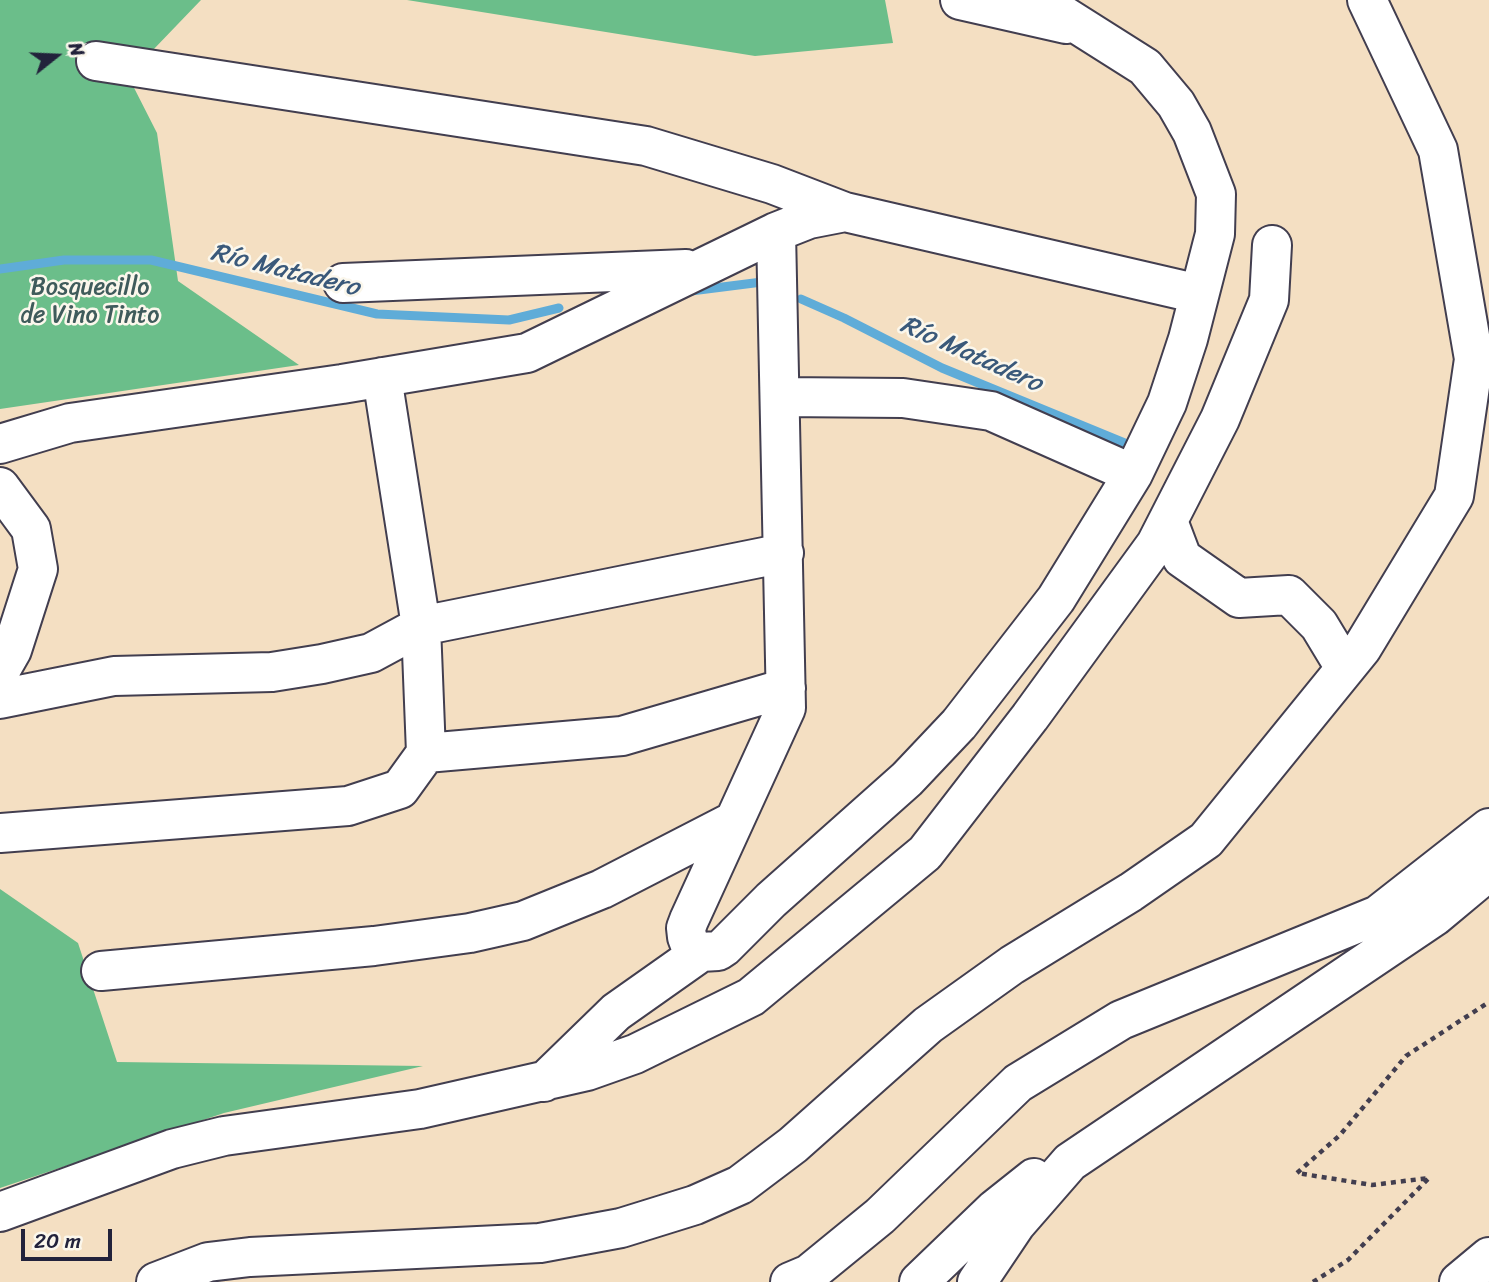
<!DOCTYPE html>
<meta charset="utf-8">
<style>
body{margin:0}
#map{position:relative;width:1489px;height:1282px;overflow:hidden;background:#f4dfc2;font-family:Sriracha,sans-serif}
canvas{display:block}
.north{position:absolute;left:21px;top:21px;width:70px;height:70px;-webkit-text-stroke:5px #fbf7ec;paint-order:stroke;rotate:72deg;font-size:19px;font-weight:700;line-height:28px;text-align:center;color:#22223b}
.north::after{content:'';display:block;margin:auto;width:24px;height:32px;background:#22223b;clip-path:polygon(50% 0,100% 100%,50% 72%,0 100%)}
.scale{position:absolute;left:21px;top:1229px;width:91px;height:32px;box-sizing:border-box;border:4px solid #22223b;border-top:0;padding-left:9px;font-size:21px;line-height:24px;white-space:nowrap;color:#22223b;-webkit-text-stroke:5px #fbf7ec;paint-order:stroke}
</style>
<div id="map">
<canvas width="1489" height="1282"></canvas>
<div class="north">N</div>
<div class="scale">20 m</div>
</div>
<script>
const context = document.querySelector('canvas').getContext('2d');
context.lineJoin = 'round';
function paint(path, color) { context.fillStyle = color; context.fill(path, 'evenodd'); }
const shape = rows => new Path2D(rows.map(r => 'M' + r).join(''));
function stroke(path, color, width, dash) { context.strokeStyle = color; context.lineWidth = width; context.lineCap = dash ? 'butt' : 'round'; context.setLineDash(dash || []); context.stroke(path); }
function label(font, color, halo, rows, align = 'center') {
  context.font = font + ' Sriracha,sans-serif'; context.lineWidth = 5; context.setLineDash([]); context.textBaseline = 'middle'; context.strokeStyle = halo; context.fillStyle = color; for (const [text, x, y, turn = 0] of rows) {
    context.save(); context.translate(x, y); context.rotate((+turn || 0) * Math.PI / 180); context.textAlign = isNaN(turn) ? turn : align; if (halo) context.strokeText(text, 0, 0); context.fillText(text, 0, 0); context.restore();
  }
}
const forest = shape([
 [0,0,201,0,128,76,157,133,178,281,299,365,0,409],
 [407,0,885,0,893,43,755,56],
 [0,889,78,943,117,1062,423,1066,224,1113,0,1188]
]);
const stream = shape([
 [0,269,64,260,151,260,377,314,509,320,559,308],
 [691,291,762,282],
 [801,299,844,318,942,368,1127,444]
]);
const path = shape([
 [1313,1282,1348,1260,1429,1178,1372,1185,1297,1173,1340,1135,1406,1056,1489,1002]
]);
const minor = shape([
 [960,0,1066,24],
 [96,61,646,146,772,184,845,212],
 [776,232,786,708,689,920,686,928,687,937,690,945,701,952,718,951,724,947,771,900,907,779,959,724,1056,599,1133,474,1167,403,1188,339,1215,234,1216,194,1192,132,1176,104,1145,67,1039,0],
 [343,283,686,269],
 [382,377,421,626,426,753],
 [780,397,903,398,991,411,1133,474],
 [0,444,70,423,342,384,527,353,776,232,809,219,845,212,1199,294],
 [0,487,31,529,38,569,12,650,0,671],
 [1168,521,1182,558,1239,598,1289,595,1319,625,1345,668],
 [0,699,114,676,272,672,322,664,371,653,421,626,784,553],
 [0,833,348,806,400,789,426,753,622,736,786,688],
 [101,971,374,946,470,933,523,921,602,889,734,821],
 [544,1082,616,1012,701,952],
 [0,1212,172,1149,224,1136,420,1109,587,1071,635,1054,751,997,925,853,1030,717,1156,544,1220,419,1269,300,1272,245],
 [156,1282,208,1262,250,1257,540,1243,621,1228,695,1205,740,1185,793,1145,928,1025,1012,965,1131,892,1206,840,1362,648,1454,496,1474,359,1438,150,1367,0],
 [790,1282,809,1274,880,1216,1018,1083,1121,1020,1378,915,1489,828],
 [919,1282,995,1209,1034,1178],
 [977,1282,1016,1224,1070,1162,1435,916,1489,871],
 [1459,1282,1489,1257]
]);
const parkNames = [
 ["Bosquecillo",90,288],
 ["de Vino Tinto",90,316]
];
const waterNames = [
 ["Río Matadero",285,271,14],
 ["Río Matadero",971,355,24]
];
paint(forest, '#6bbe8a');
stroke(stream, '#5facd8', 9);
stroke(minor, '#423e4f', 42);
stroke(path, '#423e4f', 4.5, [5, 5]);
stroke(minor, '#fff', 38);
label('24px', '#3f5b5b', '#fbf7ec', parkNames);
label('italic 26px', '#3a597a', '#fbf7ec', waterNames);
</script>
